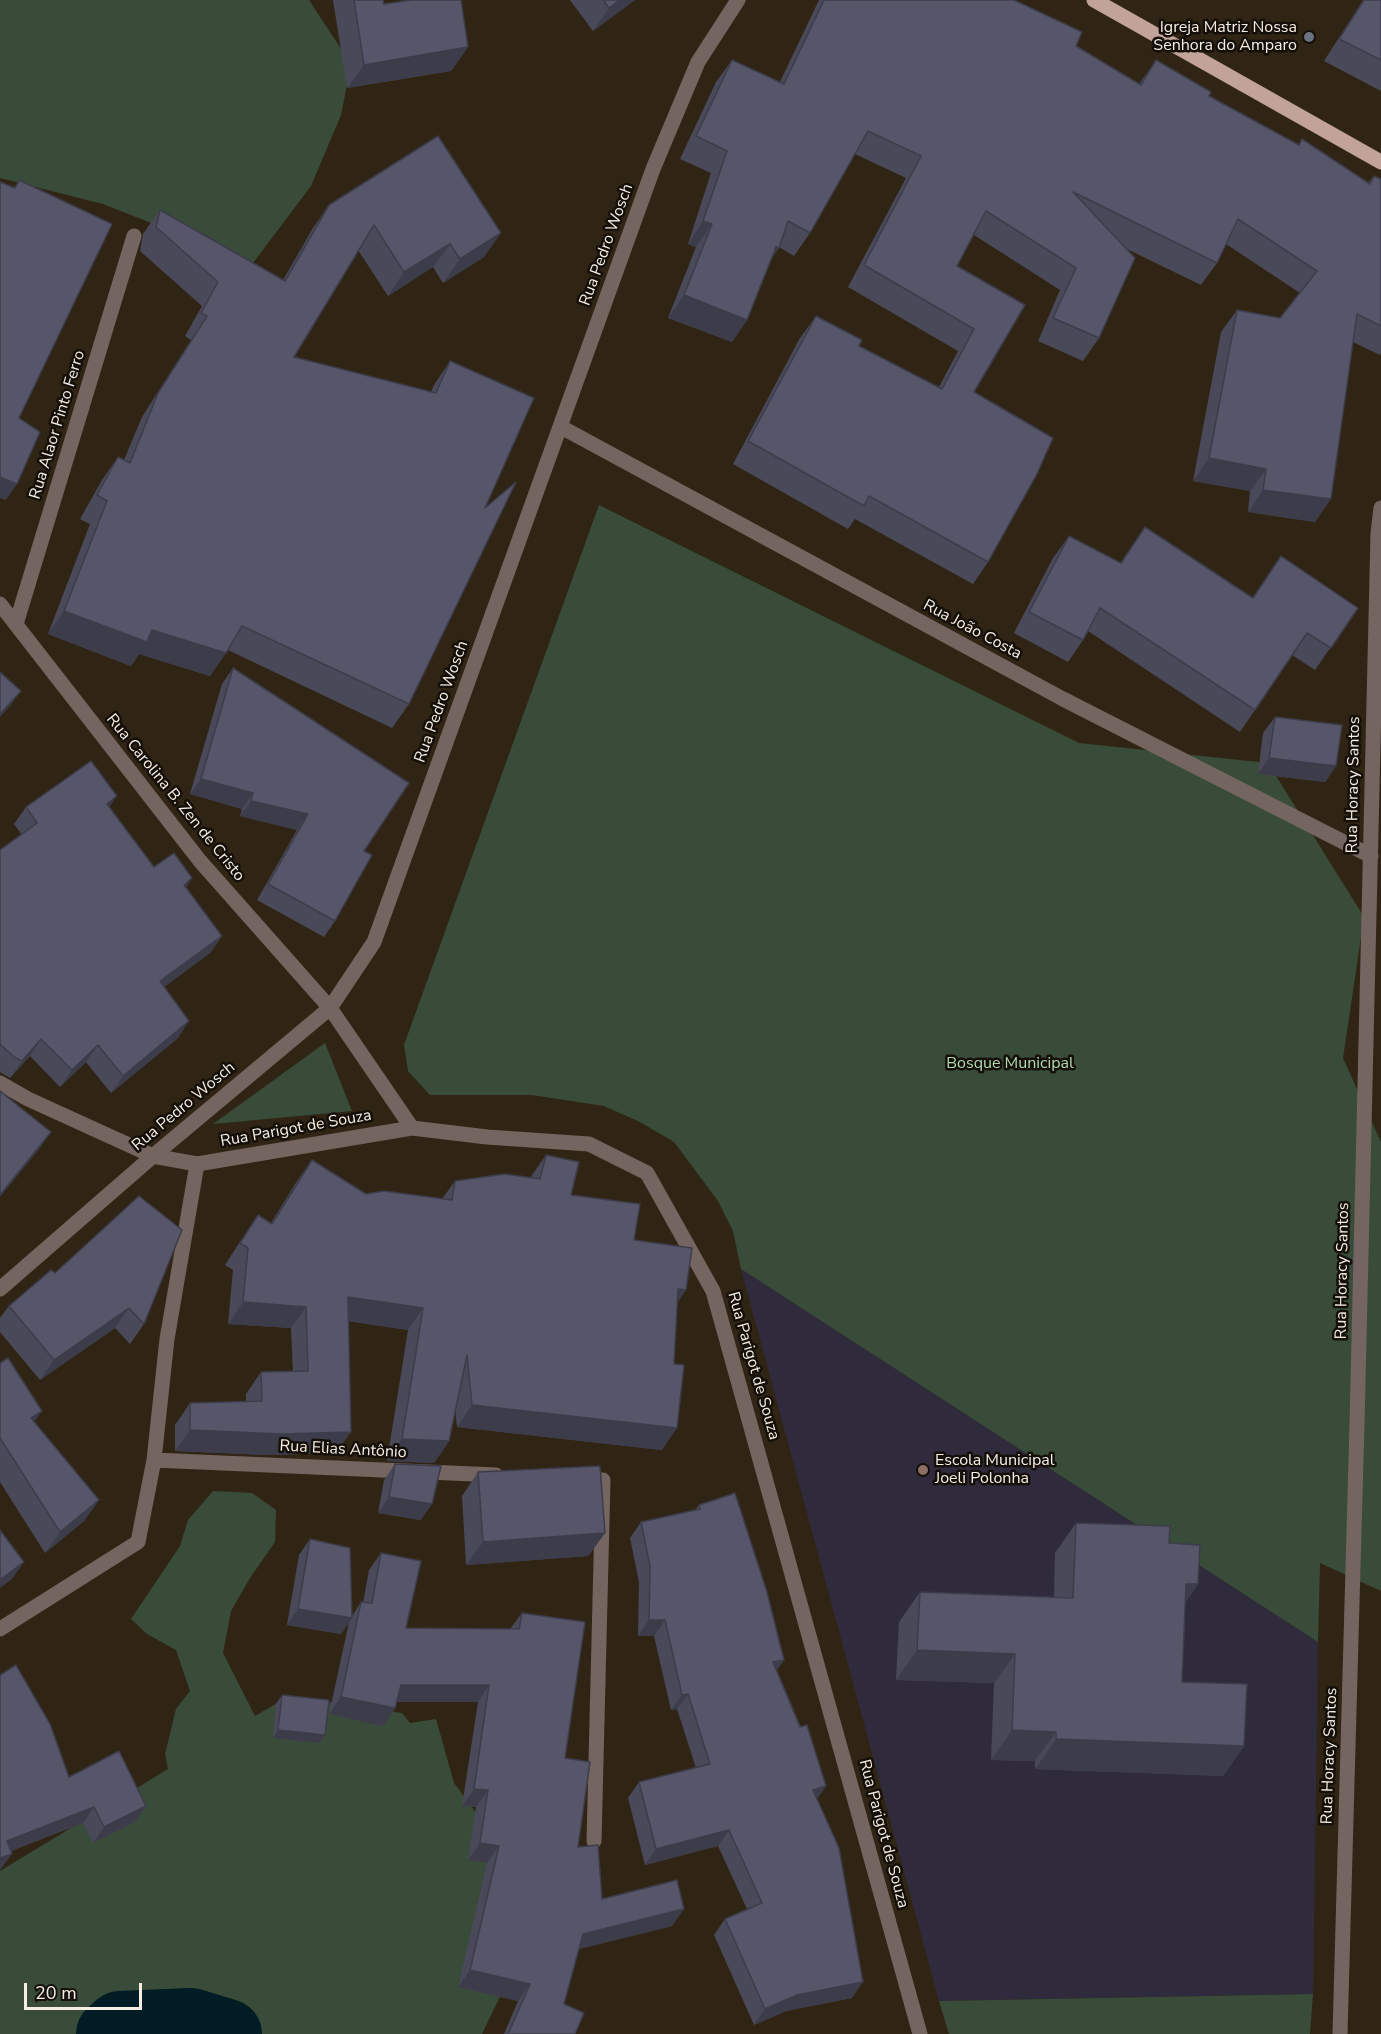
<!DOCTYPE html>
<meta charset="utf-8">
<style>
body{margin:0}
#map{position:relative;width:1381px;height:2034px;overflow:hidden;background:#302514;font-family:"Nunito Sans",sans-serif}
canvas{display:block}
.scale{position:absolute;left:24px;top:1983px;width:118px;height:27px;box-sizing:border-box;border:3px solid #f6eee3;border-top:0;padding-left:8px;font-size:18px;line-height:21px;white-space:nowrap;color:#f6eee3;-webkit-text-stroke:4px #140f08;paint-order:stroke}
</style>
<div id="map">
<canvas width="1381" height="2034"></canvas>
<div class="scale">20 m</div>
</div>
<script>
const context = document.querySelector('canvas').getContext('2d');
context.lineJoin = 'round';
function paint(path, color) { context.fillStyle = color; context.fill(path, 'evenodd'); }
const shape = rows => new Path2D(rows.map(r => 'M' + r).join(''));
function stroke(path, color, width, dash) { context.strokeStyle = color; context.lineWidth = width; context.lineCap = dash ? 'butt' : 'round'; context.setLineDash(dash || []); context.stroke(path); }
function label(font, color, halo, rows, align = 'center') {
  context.font = font + ' "Nunito Sans",sans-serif'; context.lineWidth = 5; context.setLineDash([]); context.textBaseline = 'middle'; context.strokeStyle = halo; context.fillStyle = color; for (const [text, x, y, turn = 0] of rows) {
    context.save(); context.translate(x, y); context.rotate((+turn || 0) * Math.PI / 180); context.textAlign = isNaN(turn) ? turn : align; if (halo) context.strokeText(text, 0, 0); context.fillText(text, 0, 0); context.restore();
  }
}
const education = shape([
 [741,1269,1318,1642,1313,1994,939,2001]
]);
const green = shape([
 [0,0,309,0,351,64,341,115,311,186,253,263,103,204,0,178],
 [599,505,1079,743,1268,763,1364,917,1343,1058,1381,1142,1381,1591,1320,1563,1318,1642,741,1269,733,1231,718,1201,674,1142,640,1122,604,1106,532,1095,430,1095,408,1071,404,1045],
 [325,1043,352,1111,213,1124],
 [213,1491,252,1493,276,1510,275,1542,250,1578,231,1611,223,1653,255,1716,289,1696,402,1713,410,1723,436,1719,454,1783,503,1849,509,1978,482,2034,0,2034,0,1871,168,1769,165,1754,176,1709,190,1691,176,1650,147,1634,131,1619,180,1546,188,1520],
 [1313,1994,1310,2034,949,2034,939,2001]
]);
const river = shape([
 [111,2034,120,2026,191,2023,227,2034]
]);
const minor = shape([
 [561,427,1063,699,1371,856],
 [0,604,200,861,330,1008,412,1128],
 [16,624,134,236],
 [0,1083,28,1099,153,1156,197,1164,412,1128,487,1137,589,1144,647,1173,713,1291,920,2034],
 [0,1289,153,1156,330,1008,374,942,653,169,698,62,738,0],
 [154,1460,496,1475],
 [582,1480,603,1480,594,1841],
 [0,1629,138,1542,154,1460,167,1339,197,1164],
 [1340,2034,1357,1424,1378,533,1381,508]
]);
const major = shape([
 [1094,0,1381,162]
]);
const wall = shape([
 [333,0,383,0,384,4,468,47,451,71,347,88],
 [570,0,635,0,593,31],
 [819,0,1014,0,1076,46,1139,84,1156,60,1209,96,1368,183,1374,176,1381,179,1381,353,1380,355,1353,342,1315,522,1248,512,1250,491,1193,481,1221,332,1237,310,1280,318,1300,293,1226,244,1217,263,1201,285,1127,249,1099,338,1083,361,1038,341,1060,290,974,235,957,266,1025,305,974,392,988,562,973,584,855,519,848,529,733,464,800,338,816,316,859,346,939,387,958,351,848,287,906,178,855,154,810,233,794,256,779,247,772,258,747,320,732,342,668,318,696,247,688,244,711,173,680,159,716,82,732,60,780,82],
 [1363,0,1381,0,1381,91,1324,61],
 [438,136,484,257,443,283,433,267,388,296,358,250,294,357,431,392,434,385,450,361,485,508,409,704,392,728,228,650,210,676,139,654,131,666,48,634,90,524,80,519,102,480,118,457,124,460,142,417,191,340,185,336,202,306,140,251,143,234,160,210,283,280,313,228,329,205],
 [1145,527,1252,598,1358,608,1315,670,1292,655,1240,732,1088,631,1083,640,1068,662,1014,633,1053,558,1069,536,1121,563],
 [233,668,364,851,335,921,324,937,257,900,297,830,240,816,242,809,190,794,222,684],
 [1275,717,1336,766,1325,782,1258,774,1263,733],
 [26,807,110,807,154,867,192,878,186,887,222,936,210,953,164,987,178,1038,111,1093,86,1062,60,1087,30,1056,10,1078,0,1072,0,850,22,835,14,824],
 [546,1155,571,1195,634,1240,677,1303,662,1450,457,1427,455,1409,449,1441,434,1463,387,1461,408,1330,348,1321,336,1453,267,1455,175,1451,175,1425,190,1403,246,1402,246,1394,261,1372,293,1372,291,1328,228,1324,233,1270,225,1265,243,1237,258,1215,271,1223,297,1181,312,1160,366,1194,442,1199,455,1181,530,1178],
 [139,1196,144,1324,130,1344,115,1328,40,1380,0,1332,0,1318,9,1306,55,1273],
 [0,1363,35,1422,99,1500,84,1521,45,1553,0,1482],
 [395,1464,421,1520,378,1513,384,1480],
 [478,1472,605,1533,588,1556,466,1565,462,1496],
 [699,1505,784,1660,777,1670,826,1786,817,1799,852,1998,786,2011,754,2025,714,1935,725,1919,747,1909,718,1846,645,1865,628,1798,639,1782,696,1768,677,1709,671,1710,654,1636,638,1636,639,1582,630,1538,641,1522,695,1510],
 [1076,1523,1169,1543,1198,1584,1185,1603,1182,1682,1244,1746,1223,1776,1035,1769,1035,1761,991,1760,994,1683,896,1680,899,1622,920,1592,1054,1597,1055,1553],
 [310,1539,352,1616,361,1602,363,1603,369,1570,381,1553,406,1628,510,1629,522,1613,565,1758,578,1847,602,1899,672,1926,579,1949,564,2004,575,2034,504,2034,518,2001,458,1987,487,1863,468,1860,476,1807,462,1806,478,1702,397,1702,395,1708,383,1726,329,1714,349,1622,341,1634,287,1625,299,1555],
 [0,1675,69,1777,135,1822,93,1843,83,1823,11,1851,0,1870],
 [282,1695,325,1735,319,1743,273,1738,276,1704]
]);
const shadedWall = shape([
 [620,0,635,0,593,31,609,8],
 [468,47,451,71,347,88,364,65],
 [703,221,712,224,696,247,688,244],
 [501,233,484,257,443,283,460,259],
 [450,244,433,267,388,296,404,272],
 [776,247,779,248,763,270],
 [684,295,747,320,732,342,668,318],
 [1209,458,1266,469,1250,491,1193,481],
 [0,477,17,484,6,500,0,498],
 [1263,490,1331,499,1315,522,1248,512],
 [64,611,152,630,226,653,210,676,139,654,131,666,48,634],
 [21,691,10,706,0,717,0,714],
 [1269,758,1336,766,1325,782,1258,774],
 [201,779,253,793,242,809,190,794],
 [117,796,105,813,107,804],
 [251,801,308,814,297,830,240,816],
 [192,878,181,895,184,885],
 [222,936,210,953,148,998,160,981],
 [189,1021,178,1038,111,1093,123,1076],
 [41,1039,30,1056,10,1078,22,1061],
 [98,1045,86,1062,60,1087,72,1070],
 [51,1132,40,1148,0,1197,0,1195],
 [678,1289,686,1290,671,1312],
 [348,1297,423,1308,408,1330,333,1319],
 [243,1302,306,1307,291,1328,228,1324],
 [129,1308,115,1328,40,1380,54,1360],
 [472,1405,677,1428,662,1450,457,1427],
 [42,1411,27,1432,31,1418],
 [190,1430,351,1432,336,1453,267,1455,175,1451],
 [402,1439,449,1441,434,1463,387,1461],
 [389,1497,432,1504,421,1520,378,1513],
 [99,1500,84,1521,45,1553,60,1532],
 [605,1533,588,1556,466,1565,483,1542],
 [24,1562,12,1579,0,1588,0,1580],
 [1186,1584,1198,1584,1177,1614],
 [298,1609,352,1618,341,1634,287,1625],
 [649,1620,665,1620,654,1636,638,1636],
 [917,1650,1015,1654,994,1683,896,1680],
 [784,1660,773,1675,773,1662],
 [401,1685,489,1685,478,1702,389,1702],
 [688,1694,677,1709,671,1710,682,1695],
 [341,1697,395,1708,383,1726,329,1714],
 [278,1730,325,1735,319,1743,273,1738],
 [1012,1730,1056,1732,1035,1761,991,1760],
 [1056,1739,1244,1746,1223,1776,1035,1769],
 [826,1786,815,1801,813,1790],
 [474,1789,488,1790,476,1807,462,1806],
 [146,1806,135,1822,93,1843,104,1827],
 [94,1807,83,1823,0,1855,7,1841],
 [729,1830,718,1846,645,1865,656,1849],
 [480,1843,499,1846,487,1863,468,1860],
 [12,1854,0,1870,0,1858],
 [684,1909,672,1926,571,1951,583,1934],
 [470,1970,530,1984,518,2001,458,1987],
 [863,1982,852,1998,786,2011,754,2025,765,2009,797,1995]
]);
const building = shape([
 [354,0,383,0,384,4,411,0,461,0,468,47,364,65,354,0],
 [603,0,620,0,609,8,603,0],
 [824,0,1014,0,1082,32,1076,46,1141,85,1156,60,1211,92,1209,96,1299,145,1302,139,1370,184,1374,176,1381,179,1381,326,1357,314,1331,499,1263,490,1266,469,1209,458,1237,310,1280,318,1317,271,1238,219,1217,263,1073,192,1135,258,1099,338,1053,318,1076,268,986,211,957,266,1025,305,974,392,1053,438,1037,474,988,562,869,496,864,506,748,441,816,316,862,340,859,346,942,389,974,329,864,265,921,156,868,131,810,233,788,221,779,248,776,247,747,320,684,295,712,224,703,221,727,151,696,136,732,60,784,84,824,0],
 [1364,0,1381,0,1381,60,1339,39,1364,0],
 [438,136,501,233,460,259,450,244,404,272,374,225,294,357,436,393,450,361,534,398,485,508,516,482,409,704,242,626,226,653,152,630,147,642,64,611,107,501,97,495,118,457,130,463,158,393,207,316,201,313,218,282,156,227,160,210,285,281,329,205,438,136],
 [19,180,112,224,19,418,40,432,17,484,0,477,0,182,15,188,19,180],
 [1145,527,1253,598,1281,556,1358,608,1331,648,1307,633,1255,710,1100,608,1083,640,1029,612,1069,536,1121,563,1145,527],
 [233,668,409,783,364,851,372,855,335,921,268,884,308,814,251,801,253,793,201,779,233,668],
 [0,672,21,691,0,714,0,672],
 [1275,717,1342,725,1336,766,1269,758,1275,717],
 [91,761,117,796,107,804,154,867,174,853,192,878,184,885,222,936,160,981,189,1021,123,1076,98,1045,72,1070,41,1039,22,1061,14,1057,0,1044,0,850,37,823,26,807,91,761],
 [0,1091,51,1132,0,1195,0,1091],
 [546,1155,579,1162,571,1195,640,1204,634,1240,692,1248,686,1290,678,1289,674,1364,684,1365,677,1428,472,1405,467,1355,449,1441,402,1439,423,1308,348,1297,351,1432,282,1434,190,1430,190,1403,262,1401,261,1372,308,1371,306,1307,243,1302,248,1248,240,1243,258,1215,272,1224,312,1160,366,1194,384,1191,452,1200,455,1181,505,1174,540,1179,546,1155],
 [139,1196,182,1230,144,1324,129,1308,54,1360,9,1306,51,1270,55,1273,139,1196],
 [8,1358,42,1411,31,1418,99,1500,60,1532,0,1438,0,1363,8,1358],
 [395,1464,441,1466,432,1504,389,1497,395,1464],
 [600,1466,605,1533,483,1542,478,1472,600,1466],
 [735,1493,767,1592,784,1660,773,1662,800,1727,807,1725,826,1786,813,1790,839,1848,863,1982,797,1995,765,2009,725,1919,762,1903,729,1830,656,1849,639,1782,710,1764,688,1694,682,1695,665,1620,649,1620,650,1566,641,1522,700,1509,699,1505,735,1493],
 [1076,1523,1170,1526,1169,1543,1200,1545,1198,1584,1186,1584,1182,1682,1247,1684,1244,1746,1056,1739,1056,1732,1012,1730,1015,1654,917,1650,920,1592,1073,1598,1076,1523],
 [0,1530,24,1562,0,1580,0,1530],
 [310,1539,350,1548,352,1618,298,1609,310,1539],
 [381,1553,421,1561,406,1628,519,1629,522,1613,585,1622,565,1758,590,1762,578,1847,598,1845,602,1899,677,1880,684,1909,583,1934,564,2004,584,2013,575,2034,508,2034,530,1984,470,1970,499,1846,480,1843,488,1790,474,1789,489,1685,401,1685,395,1708,341,1697,361,1602,372,1603,381,1553],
 [16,1665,50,1724,69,1777,119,1751,146,1806,104,1827,94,1807,7,1841,12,1854,0,1858,0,1675,16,1665],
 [282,1695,329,1700,325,1735,278,1730,282,1695]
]);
const markers = [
 [1309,37,6,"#6b7280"],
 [923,1470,6,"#8d6e63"]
];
const poiNames = [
 ["Igreja Matriz Nossa",1297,28],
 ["Senhora do Amparo",1297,46],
 ["Escola Municipal",935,1461,"left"],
 ["Joeli Polonha",935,1479,"left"]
];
const streetNames = [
 ["Rua Pedro Wosch",607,245,-70],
 ["Rua Alaor Pinto Ferro",58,425,-73],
 ["Rua João Costa",972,630,28],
 ["Rua Pedro Wosch",442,702,-70],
 ["Rua Horacy Santos",1354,785,-89],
 ["Rua Carolina B. Zen de Cristo",175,798,51],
 ["Rua Pedro Wosch",184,1107,-40],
 ["Rua Parigot de Souza",296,1129,-10],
 ["Rua Horacy Santos",1343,1271,-89],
 ["Rua Parigot de Souza",753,1366,74],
 ["Rua Elias Antônio",343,1450,3],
 ["Rua Horacy Santos",1330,1756,-88],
 ["Rua Parigot de Souza",883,1834,75]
];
const parkNames = [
 ["Bosque Municipal",1010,1064]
];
paint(education, '#302b3c');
paint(green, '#384c39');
stroke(river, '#021c25', 70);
stroke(minor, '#746560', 15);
stroke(major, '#c2a399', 15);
paint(wall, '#4a495a');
paint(shadedWall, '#3c3c4a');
paint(building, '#565569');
stroke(building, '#3c3c4a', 1.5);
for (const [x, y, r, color] of markers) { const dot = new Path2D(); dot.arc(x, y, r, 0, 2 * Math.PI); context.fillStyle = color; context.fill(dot); stroke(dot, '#140f08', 2); }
label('16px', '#f6eee3', '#140f08', poiNames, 'right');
label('16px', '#f6eee3', '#140f08', streetNames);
label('16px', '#b0dcb0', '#140f08', parkNames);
</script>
